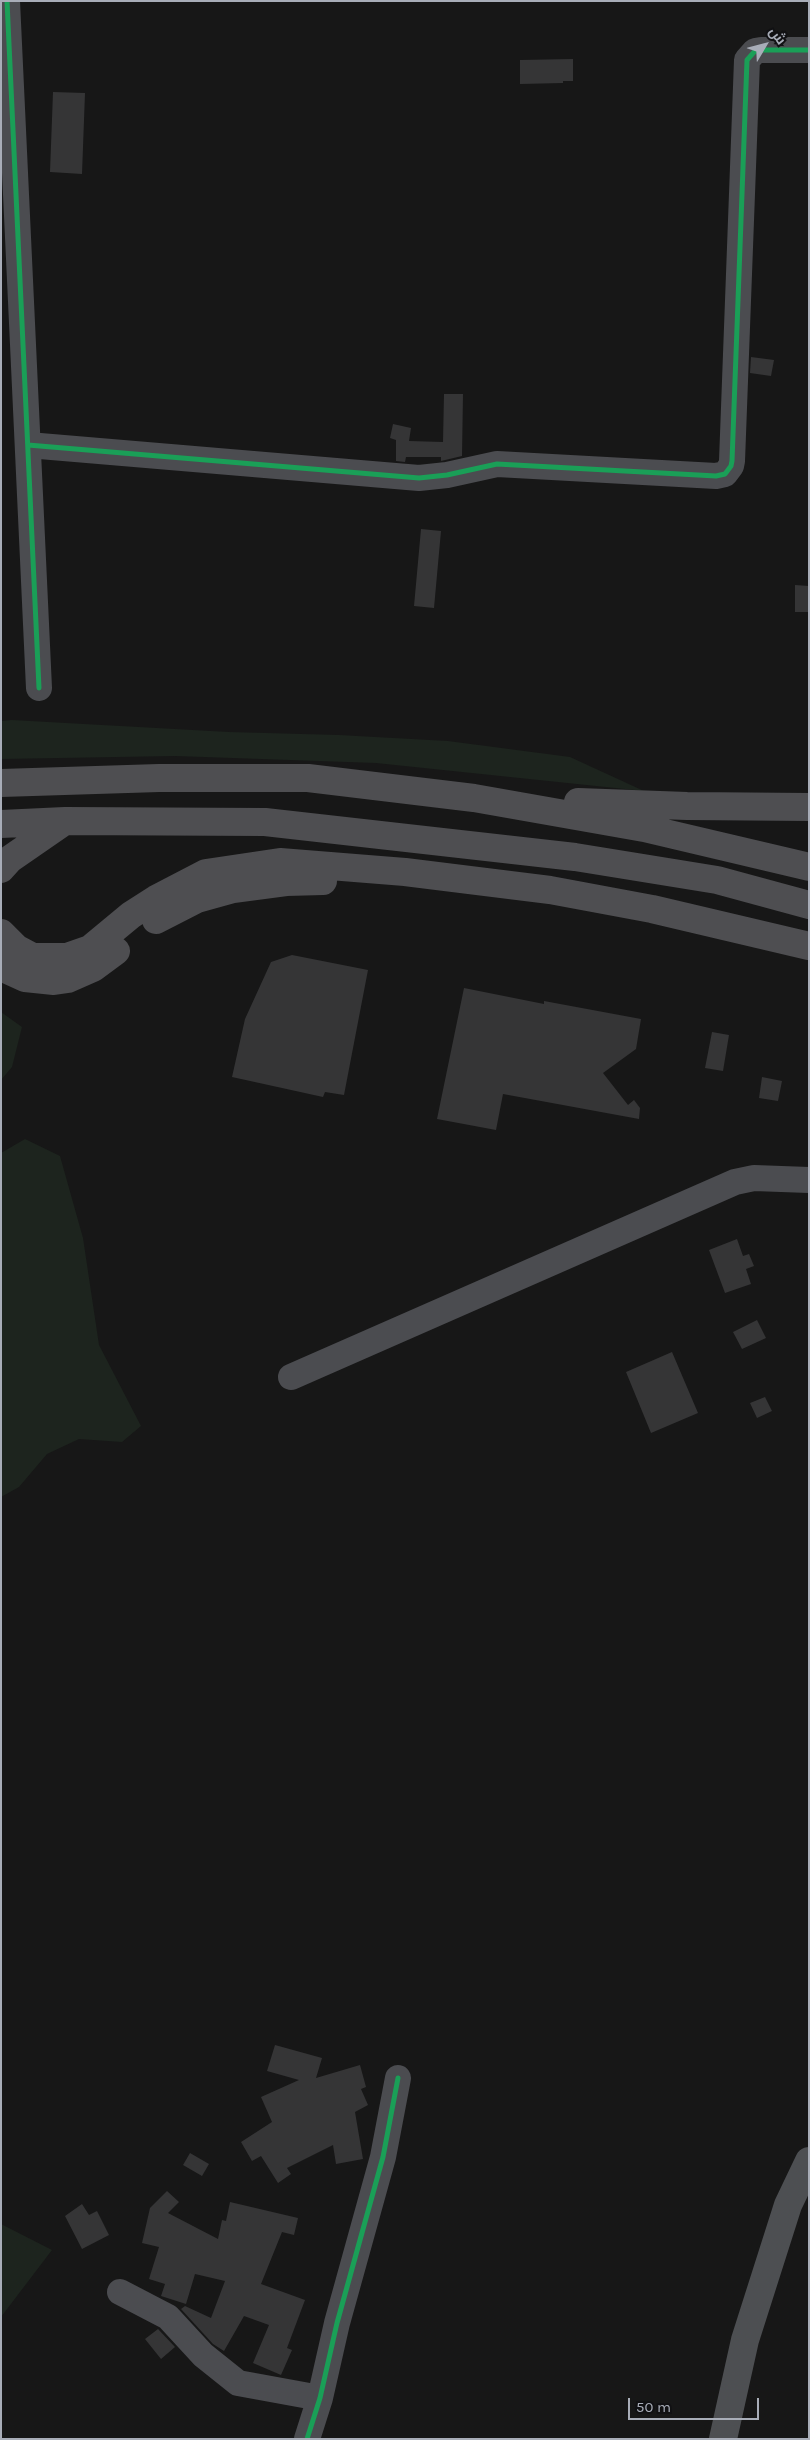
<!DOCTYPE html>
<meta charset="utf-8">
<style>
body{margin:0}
#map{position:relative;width:810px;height:2440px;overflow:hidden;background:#171717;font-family:Karla,Cairo,sans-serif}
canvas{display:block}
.frame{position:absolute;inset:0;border:2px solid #a8adb8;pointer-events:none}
.north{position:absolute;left:740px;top:20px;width:50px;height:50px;-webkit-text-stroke:4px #111113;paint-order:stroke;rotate:53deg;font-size:14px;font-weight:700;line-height:20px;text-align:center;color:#a8adb8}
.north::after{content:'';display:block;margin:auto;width:18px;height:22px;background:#a8adb8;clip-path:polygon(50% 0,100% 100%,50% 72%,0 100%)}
.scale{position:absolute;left:628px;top:2398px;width:131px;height:22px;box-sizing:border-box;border:2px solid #a8adb8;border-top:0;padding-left:6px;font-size:15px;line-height:18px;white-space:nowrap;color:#a8adb8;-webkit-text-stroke:4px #111113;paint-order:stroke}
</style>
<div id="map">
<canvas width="810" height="2440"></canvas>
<div class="frame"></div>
<div class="north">ش</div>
<div class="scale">50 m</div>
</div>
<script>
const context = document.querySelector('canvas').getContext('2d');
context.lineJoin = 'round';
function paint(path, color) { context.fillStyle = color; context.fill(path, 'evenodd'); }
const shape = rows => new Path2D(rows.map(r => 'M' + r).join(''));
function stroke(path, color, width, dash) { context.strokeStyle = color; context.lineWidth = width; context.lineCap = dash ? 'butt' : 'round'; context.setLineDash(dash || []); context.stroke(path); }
const green = shape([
 [12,720,229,732,339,735,448,741,570,757,644,791,376,763,175,756,1,759,1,721],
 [1,1012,22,1027,12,1067,1,1080],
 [25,1139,60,1156,83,1238,99,1345,141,1426,122,1442,79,1439,47,1454,19,1487,1,1497,1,1153],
 [1,2224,52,2250,1,2317]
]);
const building = shape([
 [573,59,573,81,563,81,563,83,520,84,520,60],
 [53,92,85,93,82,174,50,172],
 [751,357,774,360,771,376,750,373],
 [444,394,463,394,462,456,441,461,441,457,406,457,405,462,396,461,396,440,390,438,393,424,411,428,409,441,443,442],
 [421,529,441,531,434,608,414,606],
 [795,585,809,586,809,612,795,612],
 [292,955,368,970,344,1095,325,1092,323,1097,232,1077,245,1019,271,962],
 [464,988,544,1004,544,1001,641,1019,636,1049,603,1073,628,1105,634,1100,640,1108,639,1119,503,1094,496,1130,437,1119],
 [712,1032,729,1035,723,1071,705,1068],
 [762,1077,782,1081,778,1101,759,1098],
 [737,1239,743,1256,749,1254,754,1266,746,1269,751,1284,725,1293,709,1250],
 [757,1320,766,1338,742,1349,733,1332],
 [672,1352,698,1413,651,1433,626,1372],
 [765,1397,772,1411,757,1418,750,1403],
 [275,2045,322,2058,316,2078,360,2065,366,2087,361,2089,368,2105,355,2112,363,2159,336,2164,333,2145,287,2168,291,2174,278,2183,261,2156,252,2161,241,2142,272,2122,261,2097,299,2080,267,2071],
 [190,2153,209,2164,202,2176,183,2165],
 [167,2191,179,2202,168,2213,218,2239,222,2220,226,2221,230,2202,298,2218,294,2235,282,2232,261,2284,305,2300,287,2348,292,2350,281,2375,253,2363,269,2325,244,2316,224,2351,213,2344,181,2309,185,2306,211,2318,225,2281,195,2274,186,2304,161,2296,165,2284,149,2279,159,2247,142,2243,150,2208],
 [82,2204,89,2215,97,2211,109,2235,82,2249,65,2216],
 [158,2329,175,2347,161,2359,145,2339]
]);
const minor = shape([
 [7,1,39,688],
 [28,445,419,478,447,475,497,464,716,476,725,474,731,466,732,461,747,60,755,51,761,50,809,50],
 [291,1377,735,1182,754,1178,809,1180],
 [120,2292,168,2317,203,2355,238,2383,320,2398],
 [307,2439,320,2398,337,2323,383,2157,398,2078]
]);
const major = shape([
 [723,2439,745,2340,788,2205,809,2161]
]);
const highway = shape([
 [1,783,159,778,308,778,474,798,644,828,809,867],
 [578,802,687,806,809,807],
 [1,824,65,821,265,822,575,857,717,880,809,905],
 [1,869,10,859,65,821],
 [156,920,197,899,233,889,286,882,323,881],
 [1,933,16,948,33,957,67,957,90,949,131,915,156,899,206,873,280,862,405,872,550,890,652,909,809,946],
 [1,967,25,978,54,981,68,979,93,968,116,951]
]);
const cycleway = shape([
 [7,1,39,688],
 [28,445,419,478,447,475,497,464,716,476,725,474,731,466,732,461,747,60,755,51,761,50,809,50],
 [307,2439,320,2398,337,2323,383,2157,398,2078]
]);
paint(green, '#1d241e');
paint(building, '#353536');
stroke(minor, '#4b4c50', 26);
stroke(major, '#4d4f52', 28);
stroke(highway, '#4e4e51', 28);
stroke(cycleway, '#1a9f57', 5);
</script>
